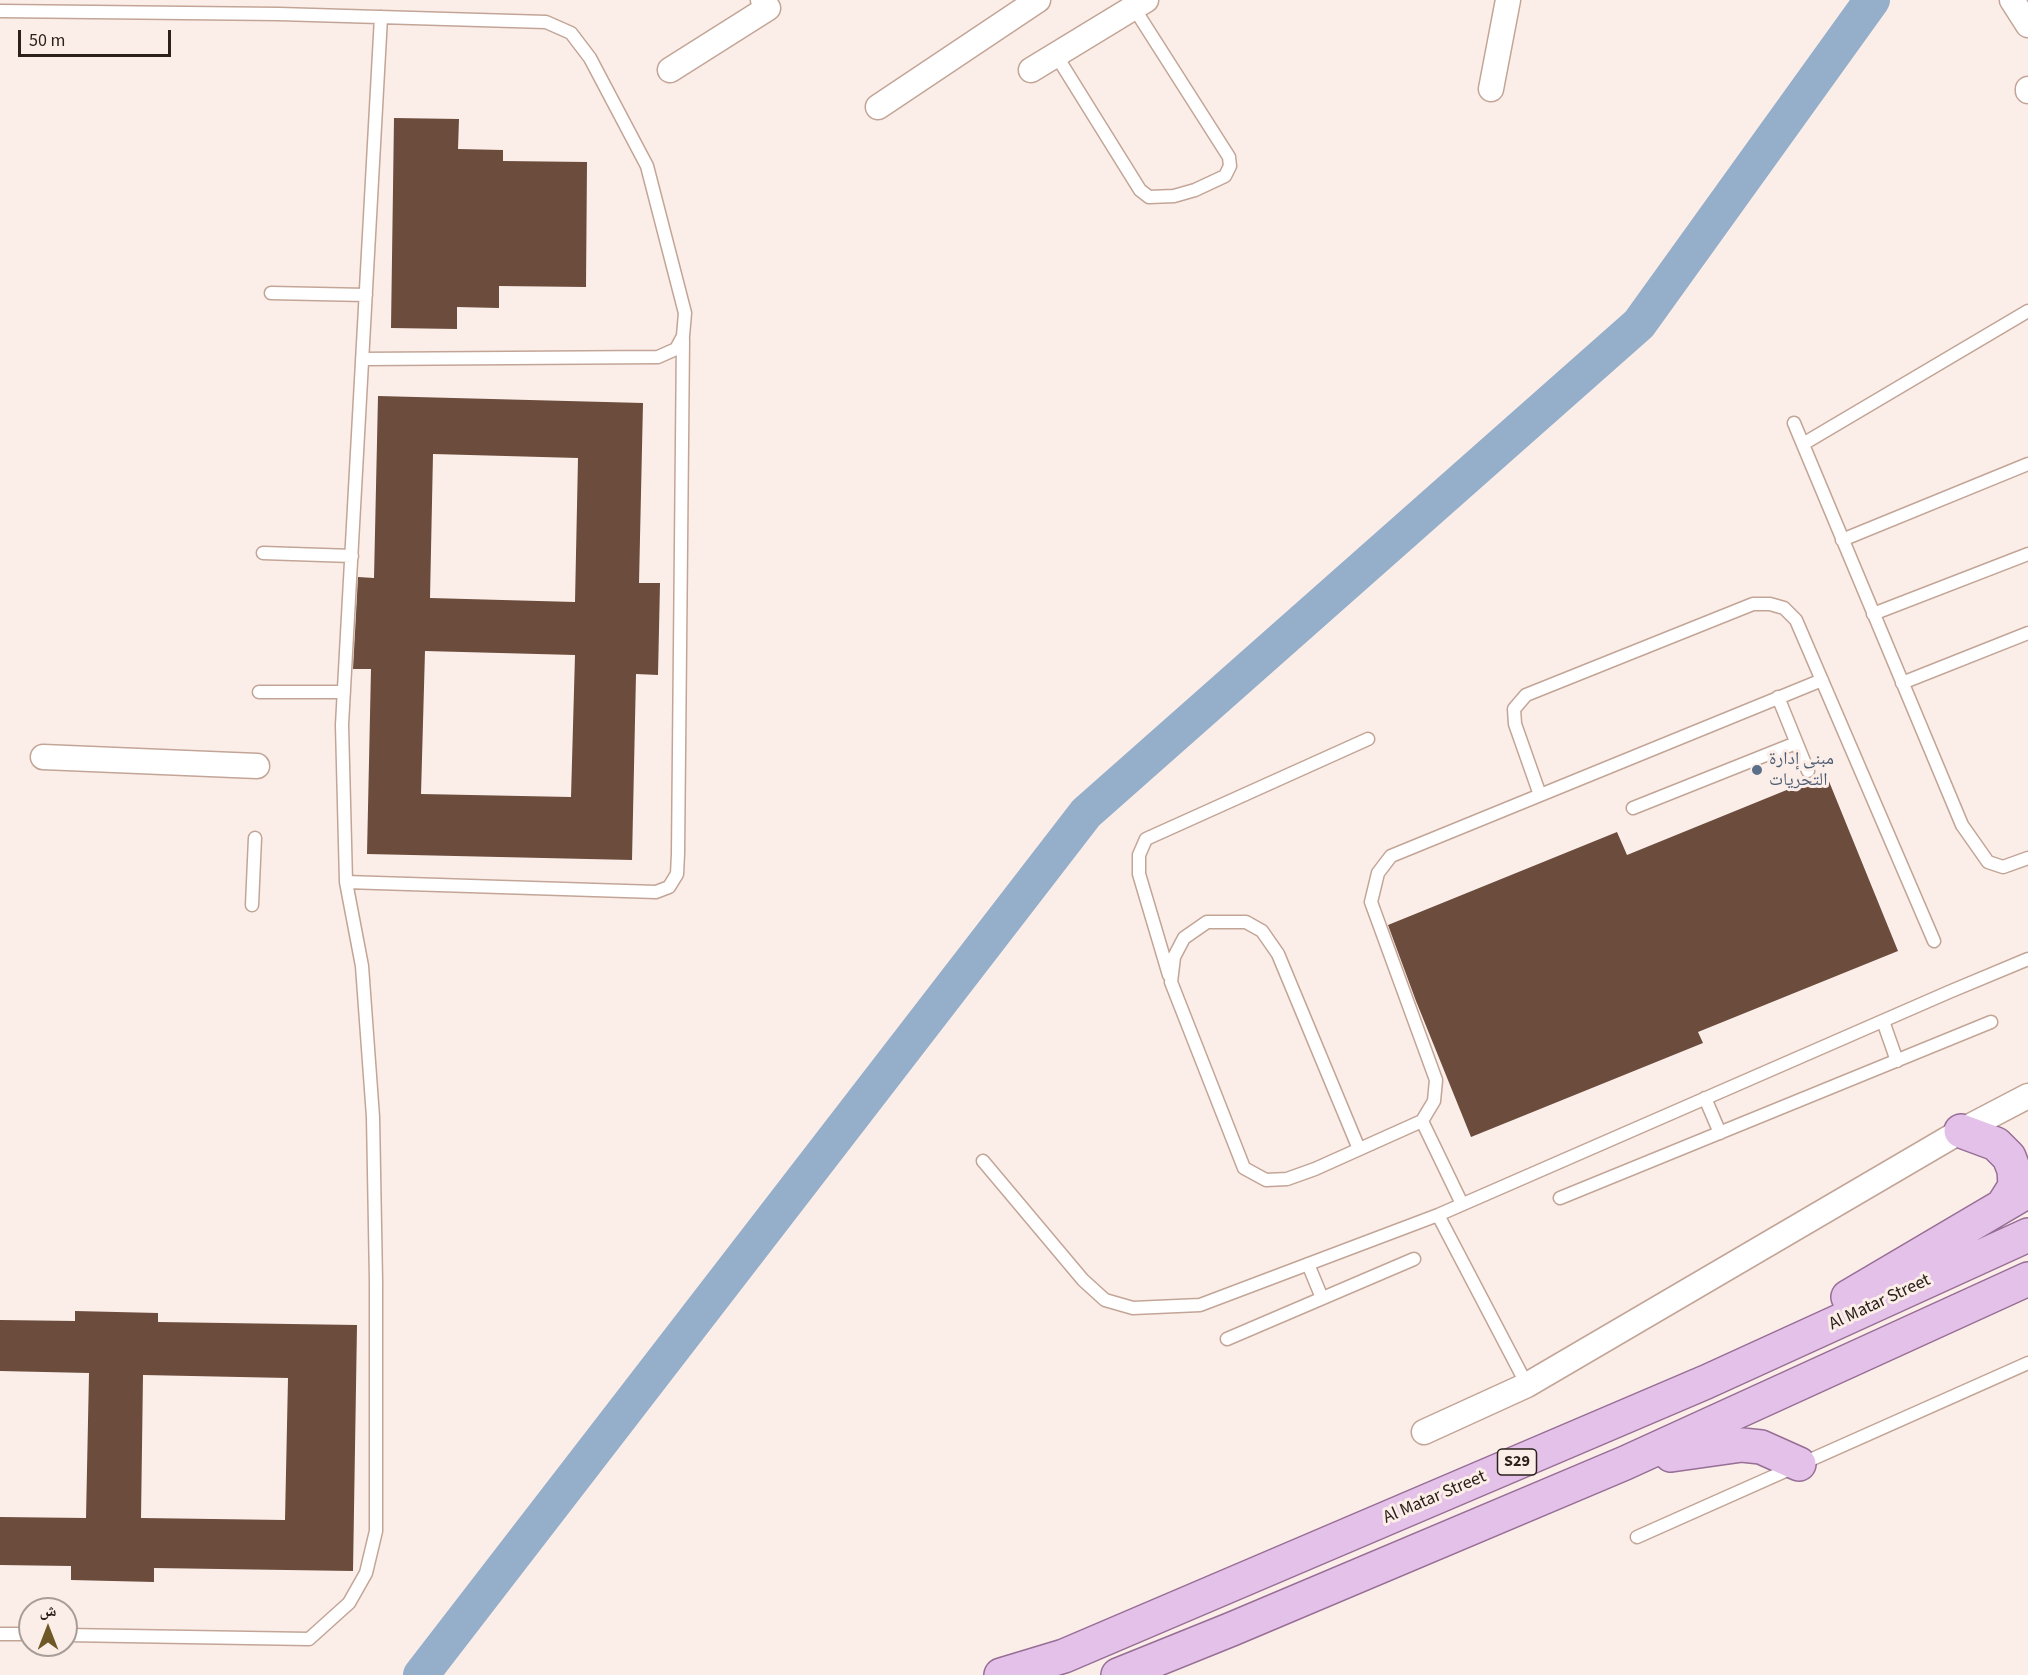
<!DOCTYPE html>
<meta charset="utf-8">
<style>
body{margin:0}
#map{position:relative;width:2028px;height:1675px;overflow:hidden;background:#fbeee8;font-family:"Source Sans 3","Noto Naskh Arabic",sans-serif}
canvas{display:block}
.north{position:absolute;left:18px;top:1597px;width:60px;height:60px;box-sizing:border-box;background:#fbeee8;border:2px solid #a89c96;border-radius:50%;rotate:0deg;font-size:16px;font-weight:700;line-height:24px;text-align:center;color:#2c201b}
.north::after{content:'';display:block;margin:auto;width:21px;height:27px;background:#6e5827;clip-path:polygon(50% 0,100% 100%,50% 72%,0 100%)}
.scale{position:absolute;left:18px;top:30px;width:153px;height:27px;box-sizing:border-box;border:3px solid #2c201b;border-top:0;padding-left:8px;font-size:18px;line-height:21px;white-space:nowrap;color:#2c201b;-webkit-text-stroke:4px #fbeee8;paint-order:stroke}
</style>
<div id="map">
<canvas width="2028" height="1675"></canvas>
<div class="north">ش</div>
<div class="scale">50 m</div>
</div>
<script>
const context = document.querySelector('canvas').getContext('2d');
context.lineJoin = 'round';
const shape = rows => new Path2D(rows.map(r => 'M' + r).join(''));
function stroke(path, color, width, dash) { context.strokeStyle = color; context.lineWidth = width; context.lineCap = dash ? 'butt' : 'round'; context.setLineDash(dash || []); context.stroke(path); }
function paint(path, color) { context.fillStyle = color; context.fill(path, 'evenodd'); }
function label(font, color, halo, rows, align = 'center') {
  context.font = font + ' "Source Sans 3","Noto Naskh Arabic",sans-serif'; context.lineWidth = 6; context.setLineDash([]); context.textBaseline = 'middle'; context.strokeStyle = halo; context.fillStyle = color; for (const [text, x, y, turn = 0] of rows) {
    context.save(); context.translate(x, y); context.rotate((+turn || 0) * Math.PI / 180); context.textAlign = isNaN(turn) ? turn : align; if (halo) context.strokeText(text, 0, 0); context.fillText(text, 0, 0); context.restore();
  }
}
const river = shape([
 [421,1675,1086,813,1639,324,1872,0]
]);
const building = shape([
 [394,118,459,119,458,149,503,150,503,161,587,162,586,287,499,286,499,308,457,307,457,329,391,328],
 [378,396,643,403,639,583,660,583,658,675,636,674,632,860,367,854,371,669,353,669,358,577,374,578],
 [433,454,578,458,575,602,430,598],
 [425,651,575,655,571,797,421,794],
 [1826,774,1898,951,1698,1032,1703,1043,1471,1137,1416,1001,1388,925,1617,832,1627,855],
 [75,1311,158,1313,158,1322,357,1325,353,1571,154,1568,154,1582,71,1580,71,1566,0,1565,0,1517,86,1518,89,1373,0,1371,0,1320,75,1321],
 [143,1375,288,1378,285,1520,141,1518]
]);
const service = shape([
 [0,11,279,14,546,22,571,33,590,58,647,166,685,313,683,336,676,349,658,357,362,359],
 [1056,55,1140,190,1149,197,1174,196,1195,190,1225,176,1230,166,1229,157,1134,8],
 [271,293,366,295],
 [1794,423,1962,825,1988,862,2003,867,2028,858],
 [1803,444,2028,311],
 [1842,540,2028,464],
 [263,553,352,556],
 [1873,614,2028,554],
 [1902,683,2028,633],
 [259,692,344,692],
 [1778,697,1808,771],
 [1540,795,1515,724,1514,709,1526,695,1753,604,1770,604,1784,608,1796,620,1934,941],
 [1633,808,1796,743],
 [346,882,656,892,669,887,677,874,678,854,683,339],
 [252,905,255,838],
 [1169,975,1139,874,1139,855,1146,839,1368,739],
 [1883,1021,1897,1061],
 [1705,1098,1720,1133],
 [1422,1121,1462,1204],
 [1359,1149,1278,954,1262,931,1246,922,1207,922,1184,938,1174,957,1171,982,1244,1168,1266,1180,1287,1179,1315,1169,1422,1121,1434,1101,1436,1080,1371,902,1378,873,1391,856,1822,680],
 [983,1161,1083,1280,1105,1300,1133,1308,1200,1305,1438,1215,1949,992,2028,959],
 [1560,1198,1991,1022],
 [1438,1215,1527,1385],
 [1308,1264,1322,1298],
 [1227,1339,1414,1259],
 [1637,1537,2028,1363],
 [0,1634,30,1634],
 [66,1635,309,1639,349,1603,366,1573,376,1531,376,1281,373,1117,362,966,346,882,342,725,381,17]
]);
const minor = shape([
 [2012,0,2028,25],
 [670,70,768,8,763,0],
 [1031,70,1146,0],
 [1491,89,1508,0],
 [2028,89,2028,91],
 [878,107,1038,0],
 [43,757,257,766],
 [1424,1432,1527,1385,1961,1131,2028,1096]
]);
const primary = shape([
 [1961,1131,1996,1144,2009,1157,2014,1170,2015,1186,2003,1205],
 [1848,1297,2021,1195,2028,1188],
 [1671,1455,1742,1445,1761,1447,1799,1464],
 [1001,1675,1064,1656,1706,1382,2028,1235],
 [1118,1675,1232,1629,1625,1463,2028,1279]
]);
const markers = [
 [1757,770,6,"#5c6f8a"]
];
const shields = [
 [1517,1462,39]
];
const shieldNames = [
 ["S29",1517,1462]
];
const serviceNames = [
 ["مبنى إدارة",1769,760],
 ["التحريات",1769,781]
];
const streetNames = [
 ["Al Matar Street",1880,1303,-25],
 ["Al Matar Street",1435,1498,-23]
];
stroke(river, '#95aeca', 36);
paint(building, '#6b4c3d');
stroke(service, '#c3a597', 15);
stroke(minor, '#c3a597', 27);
stroke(primary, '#976e96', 36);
stroke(service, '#fff', 12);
stroke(minor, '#fff', 24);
stroke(primary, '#e3c1e8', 33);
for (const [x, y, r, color] of markers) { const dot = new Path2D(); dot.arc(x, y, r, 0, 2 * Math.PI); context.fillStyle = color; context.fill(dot); stroke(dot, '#fbeee8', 2); }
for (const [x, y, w] of shields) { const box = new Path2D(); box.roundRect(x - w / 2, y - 13, w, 26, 4.5); context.fillStyle = '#fbeee8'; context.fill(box); stroke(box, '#2c201b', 1.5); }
label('bold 16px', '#2c201b', null, shieldNames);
label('18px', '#4e5e75', '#fbeee8', serviceNames, 'left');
label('18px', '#2c201b', '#fbeee8', streetNames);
</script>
